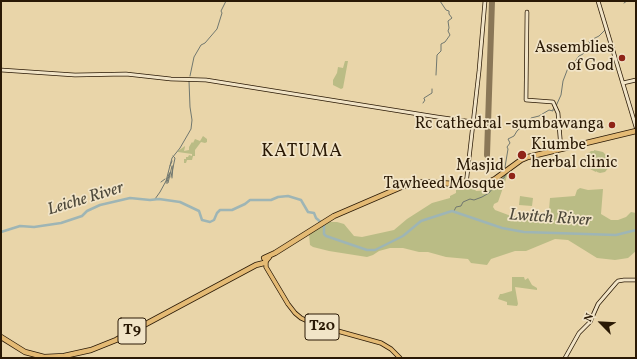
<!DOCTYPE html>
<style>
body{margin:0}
#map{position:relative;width:637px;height:359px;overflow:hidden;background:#e9d5a9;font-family:Vollkorn,serif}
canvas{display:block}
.frame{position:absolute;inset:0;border:2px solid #2a1905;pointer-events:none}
.north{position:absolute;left:581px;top:303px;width:40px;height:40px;-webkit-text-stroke:3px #f1e4c7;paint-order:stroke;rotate:294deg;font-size:11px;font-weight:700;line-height:16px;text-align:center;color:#2a1905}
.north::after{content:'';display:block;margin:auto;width:14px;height:18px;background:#2a1905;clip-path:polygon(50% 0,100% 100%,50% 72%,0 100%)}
</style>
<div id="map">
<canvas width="637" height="359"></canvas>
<div class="frame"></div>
<div class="north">N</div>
</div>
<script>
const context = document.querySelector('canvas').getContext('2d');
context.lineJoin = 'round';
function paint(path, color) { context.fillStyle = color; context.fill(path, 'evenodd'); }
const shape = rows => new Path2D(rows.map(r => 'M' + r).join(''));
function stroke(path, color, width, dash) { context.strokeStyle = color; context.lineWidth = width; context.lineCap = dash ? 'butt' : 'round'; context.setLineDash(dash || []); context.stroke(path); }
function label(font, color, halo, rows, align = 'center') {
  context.font = font + ' Vollkorn,serif'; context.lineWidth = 3.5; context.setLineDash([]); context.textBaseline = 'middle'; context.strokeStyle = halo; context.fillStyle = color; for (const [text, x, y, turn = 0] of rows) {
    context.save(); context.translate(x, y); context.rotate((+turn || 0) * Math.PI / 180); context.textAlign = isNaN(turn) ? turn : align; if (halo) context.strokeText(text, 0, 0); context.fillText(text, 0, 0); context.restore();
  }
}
const green = shape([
 [345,61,348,61,343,88,341,89,333,85,333,80,337,73,338,67,343,68],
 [203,136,207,139,207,142,205,143,201,142,195,150,195,156,193,156,192,160,187,160,186,163,184,163,184,159,186,159,186,157,188,157,189,155,192,156,192,154,178,152,178,151,185,146,185,147,184,151,189,150,189,147,192,142,193,143,195,139,200,141],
 [594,150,603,152,609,158,608,159,610,159,610,166,605,172,600,173,597,172,597,171,596,172,590,169,591,168,589,169,586,165,587,164,586,164,585,159,587,154,591,151,594,151],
 [508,172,506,179,498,202,494,204,493,207,495,210,511,216,536,215,543,213,552,214,549,210,550,198,575,196,577,190,580,188,588,190,603,189,601,214,611,220,618,220,626,217,631,212,636,213,636,251,628,258,615,260,597,258,568,240,555,239,526,251,515,251,491,259,487,265,471,263,468,259,446,257,428,252,419,252,403,248,390,248,379,251,373,255,367,257,329,251,313,247,310,245,309,234,320,228,327,222,337,222,344,224,354,236,362,237,394,230,407,219,432,203,450,198,450,196,456,193,456,190,464,190,466,186,473,187,476,191,489,190,498,179],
 [520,196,533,198,532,206,519,205],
 [512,277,524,277,525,280,528,278,532,285,537,288,537,290,515,287,518,304,517,306,507,305,507,302,498,299,500,294,502,294,512,291]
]);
const stream = shape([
 [624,3,627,1],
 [436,75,437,55,441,51,441,44,445,42,450,35,448,31,449,28,448,21,452,18,449,14,449,11,446,10,440,1],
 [190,76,194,57,201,45,205,43,217,29,222,13,221,11,226,1],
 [423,103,425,100,424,99,424,98,432,93,432,89],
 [556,106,561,95,563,81,568,68,571,67,579,56,583,54,590,45,589,41,599,36,606,29],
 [170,166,172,161],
 [506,169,505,167,508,149,507,147,510,143,508,139,514,136,517,131,527,122,531,118,539,116,549,110,553,111,553,109,555,108],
 [171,177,175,158,173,156],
 [172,178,173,166],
 [161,182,165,179],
 [166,182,169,174],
 [167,182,170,173,169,173],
 [166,183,168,183,172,166],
 [155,199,160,192,166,181,172,158,180,148,191,129,192,120,190,107,189,81],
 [454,211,456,207,461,206,463,202,470,199,474,200,482,197,489,193,496,184,496,181,504,178,506,174]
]);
const river = shape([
 [1,232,20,226,34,227,61,223,82,216,87,211,100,205,130,198,150,200,159,199,180,202,199,211,202,220,210,222,214,220,217,213,220,210,232,210,245,204,250,200,271,200,278,197,288,196,301,200,308,212,314,213,316,218,324,225,324,234,326,236,367,250,375,250,403,236,421,221,452,211,502,228,524,232,616,235,636,230]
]);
const runway = shape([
 [487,155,492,1]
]);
const secondary = shape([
 [598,1,636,127],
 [527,12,526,100,553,102,558,113,561,149],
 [1,70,75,75,126,74,171,79,206,80,437,117,473,122],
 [623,83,636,80],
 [466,185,479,71,485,1],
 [565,358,579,333,590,322,598,304,616,283,618,281,624,280,636,280]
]);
const primary = shape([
 [266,262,266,267,288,304,295,313,301,318,316,325,381,343,391,349,400,358]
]);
const highway = shape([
 [264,258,275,253,334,216,406,185,424,182,471,185,485,184,495,179,521,160,528,157,636,131],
 [1,337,25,352,44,357,64,356,91,350,116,340,256,265,264,263,269,257]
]);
const markers = [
 [622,58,4,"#8f2418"],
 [612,125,4,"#8f2418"],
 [522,155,5,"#8f2418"],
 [512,176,4,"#8f2418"]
];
const shields = [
 [322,327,34],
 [132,331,28]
];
const shieldNames = [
 ["T20",322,327],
 ["T9",132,331]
];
const poiNames = [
 ["Assemblies",614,49],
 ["of God",614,67],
 ["Rc cathedral -sumbawanga",604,125],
 ["Kiumbe",531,146,"left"],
 ["herbal clinic",531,164,"left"],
 ["Masjid",504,167],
 ["Tawheed Mosque",504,185]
];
const waterNames = [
 ["Leiche River",86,200,-17],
 ["Lwitch River",550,219,4]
];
const quarterNames = [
 ["KATUMA",302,153]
];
paint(green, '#babc85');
stroke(stream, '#70776f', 1);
stroke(river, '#9eb5b5', 2.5);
stroke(runway, '#8a7757', 6);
stroke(secondary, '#2a1905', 4.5);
stroke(primary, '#2a1905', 5);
stroke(highway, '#2a1905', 6);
stroke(secondary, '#f1e4c7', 3);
stroke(primary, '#e4ba74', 3.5);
stroke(highway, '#e4ba74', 4.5);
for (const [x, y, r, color] of markers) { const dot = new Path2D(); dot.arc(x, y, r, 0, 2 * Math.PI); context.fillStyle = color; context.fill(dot); stroke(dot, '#f1e4c7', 1.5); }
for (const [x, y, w] of shields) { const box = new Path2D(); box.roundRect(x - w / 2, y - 13, w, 26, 3); context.fillStyle = '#f1e4c7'; context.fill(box); stroke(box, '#2a1905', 1); }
label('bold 15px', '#2a1905', null, shieldNames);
label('16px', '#2a1905', '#f1e4c7', poiNames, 'right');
label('italic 17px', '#4d483a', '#f1e4c7', waterNames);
context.letterSpacing = '1px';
label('18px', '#2a1905', '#f1e4c7', quarterNames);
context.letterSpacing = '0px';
</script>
